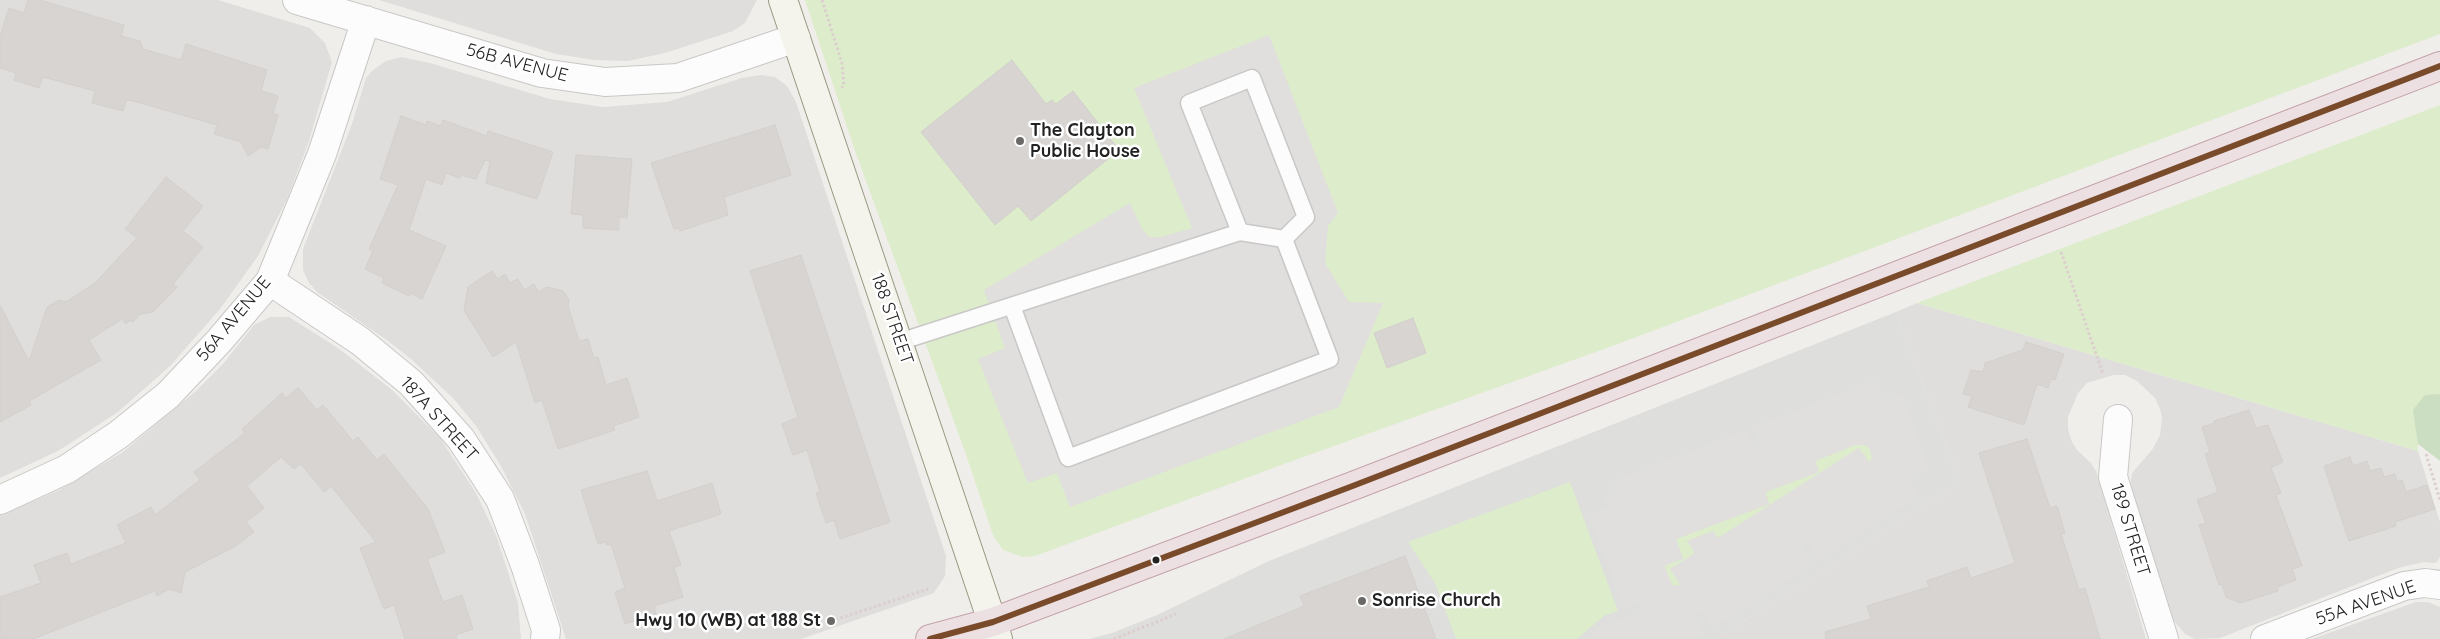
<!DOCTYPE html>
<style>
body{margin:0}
canvas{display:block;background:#f0eeeb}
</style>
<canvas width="2440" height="639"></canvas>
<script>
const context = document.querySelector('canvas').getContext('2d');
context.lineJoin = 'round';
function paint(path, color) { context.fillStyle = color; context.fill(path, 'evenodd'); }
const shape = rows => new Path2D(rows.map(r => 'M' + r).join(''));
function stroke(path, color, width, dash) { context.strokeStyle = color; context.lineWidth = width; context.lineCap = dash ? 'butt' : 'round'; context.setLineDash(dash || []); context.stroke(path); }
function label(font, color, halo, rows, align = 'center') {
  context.font = font + ' Quicksand,sans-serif'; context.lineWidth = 5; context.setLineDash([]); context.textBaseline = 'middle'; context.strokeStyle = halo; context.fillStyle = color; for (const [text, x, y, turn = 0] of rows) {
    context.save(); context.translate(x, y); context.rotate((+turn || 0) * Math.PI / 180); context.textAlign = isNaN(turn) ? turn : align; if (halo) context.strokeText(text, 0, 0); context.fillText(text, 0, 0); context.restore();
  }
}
const residential = shape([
 [0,0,218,0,310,28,325,43,332,62,308,144,287,199,258,256,220,309,170,366,118,412,58,451,0,478],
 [379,0,757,0,745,23,733,31,665,53,628,61,595,60,556,54],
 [401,57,430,63,550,99,603,107,667,102,742,78,760,75,775,77,787,86,796,102,946,556,945,576,934,593,801,639,566,639,525,514,501,466,476,426,454,399,412,360,388,341,317,292,309,283,303,270,303,249,352,124,366,78,373,70,386,61],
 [1917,303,2418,451,2440,522,2440,557,2436,563,2424,562,2398,568,2220,638,2195,639,2185,634,2170,616,2130,488,2132,473,2152,450,2160,435,2162,418,2160,409,2155,398,2137,381,2125,375,2113,375,2087,383,2078,393,2068,417,2068,429,2072,442,2078,451,2091,463,2096,471,2146,639,1716,639,1960,482,1896,312],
 [270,317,289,317,338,348,391,389,440,438,476,493,496,535,518,603,521,639,0,639,0,515,59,490,123,452,197,390,223,364,254,325],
 [2416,602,2428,602,2440,607,2440,639,2312,639]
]);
const religious = shape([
 [1896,312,1960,482,1716,639,1089,639,1112,633,1157,615,1269,561]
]);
const grass = shape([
 [805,0,2440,0,2440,34,1618,344,1284,464,1035,556,1023,557,1003,550,993,535,963,446,855,151],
 [2440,105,2440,394,2418,444,2418,451,1917,303],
 [1855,445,1866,445,1870,449,1872,457,1869,464,1859,448,1718,538,1687,541,1695,553,1681,586,1672,585,1664,565,1683,559,1676,539,1769,504,1765,492,1819,472,1815,461],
 [1570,482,1618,611,1604,616,1577,639,1456,639,1435,583,1408,542]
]);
const forest = shape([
 [2440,394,2440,461,2418,444,2413,410,2425,395]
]);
const parking = shape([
 [1269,35,1338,213,1328,226,1325,263,1349,302,1383,303,1339,407,1070,507,1057,473,1028,483,978,359,1005,348,984,290,1130,203,1142,229,1149,237,1161,237,1192,228,1134,88],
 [1877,380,1884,400,1903,395,1929,470,1908,478,1919,496,1819,560,1806,541,1801,545,1813,564,1712,629,1700,610,1693,614,1705,633,1696,639,1586,639,1596,629,1605,624,1642,612,1647,607,1643,601,1623,608,1589,514,1608,507,1604,497,1615,493,1612,484,1621,480,1621,478,1746,430,1755,453,1761,450,1753,427],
 [1855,445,1866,445,1870,449,1872,457,1870,463,1859,448,1718,538,1713,531,1687,541,1695,553,1670,569,1681,586,1672,585,1664,566,1683,559,1676,539,1769,504,1765,492,1819,472,1815,461]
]);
const building = shape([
 [28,0,40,0,124,25,121,36,140,41,143,49,181,60,186,44,267,70,261,91,278,96,273,114,278,115,268,149,261,147,248,156,241,142,214,134,217,125,130,100,126,101,123,111,92,103,95,91,43,77,39,88,14,80,16,73,0,68,0,36,9,8,24,13,28,0],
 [1012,60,1046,104,1052,100,1056,104,1073,91,1119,150,1031,221,1018,206,995,225,921,132,1012,60],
 [401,116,426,125,427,121,441,126,443,120,487,136,488,131,553,152,537,199,486,183,490,161,485,160,476,179,461,175,460,178,446,173,442,185,426,179,409,230,446,246,422,299,410,293,409,296,382,283,384,278,365,269,373,251,369,249,398,185,380,179,401,116],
 [775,125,791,175,724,197,728,215,680,231,678,228,674,229,651,163,775,125],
 [576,155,632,159,627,218,619,217,619,230,583,228,583,215,571,214,576,155],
 [166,177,203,206,183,231,203,247,173,284,177,287,153,312,140,314,133,322,130,320,126,324,122,319,89,340,101,360,29,401,31,405,0,422,0,305,29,361,47,307,59,300,66,302,95,283,137,238,125,229,166,177],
 [801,255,890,522,840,539,834,520,826,523,816,493,820,492,807,450,793,455,782,424,798,417,750,271,801,255],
 [492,271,498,279,505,274,510,283,518,279,524,290,534,284,538,292,547,287,563,291,569,300,568,306,579,341,588,339,594,358,598,357,606,385,627,378,639,417,613,426,615,430,558,449,542,400,535,403,516,342,493,357,464,310,468,287,492,271],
 [1413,318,1426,353,1387,368,1374,333,1413,318],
 [2026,342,2064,354,2055,380,2051,379,2048,388,2037,384,2024,425,1968,407,1972,396,1963,394,1971,370,1983,372,1985,363,2023,350,2026,342],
 [298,388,317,410,323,405,353,441,358,437,377,460,384,454,428,509,445,552,427,559,443,602,462,595,473,629,456,635,457,639,405,639,394,605,384,609,360,548,376,542,331,486,324,492,301,464,294,469,281,457,247,486,264,508,246,522,254,532,234,547,185,572,181,593,169,589,157,596,155,591,33,639,0,639,0,597,41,583,34,565,67,553,71,564,126,543,117,525,151,507,155,515,200,480,194,472,245,433,242,429,282,393,286,398,298,388],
 [2249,410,2256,428,2268,425,2283,462,2271,468,2281,493,2276,495,2302,566,2292,569,2296,580,2277,587,2278,591,2240,603,2226,597,2222,584,2219,585,2199,525,2206,523,2197,500,2218,492,2205,454,2210,452,2202,427,2215,423,2214,421,2249,410],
 [2027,439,2050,508,2057,506,2065,533,2061,534,2079,590,2085,588,2100,639,1826,639,1825,632,1871,619,1867,606,1929,587,1927,581,1967,567,1971,578,2015,563,1979,453,2027,439],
 [2350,457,2353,466,2367,461,2370,471,2381,468,2384,477,2395,474,2397,482,2402,480,2406,492,2427,485,2435,509,2395,522,2396,526,2349,541,2324,466,2350,457],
 [647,471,657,501,712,483,721,514,669,531,681,565,674,567,683,597,654,606,656,614,625,624,615,592,625,588,611,544,607,545,606,542,598,544,581,490,647,471],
 [1405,556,1436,639,1224,639,1304,606,1300,596,1405,556]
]);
const path = shape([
 [822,0,842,63,844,85,842,88],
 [2061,252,2103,374],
 [2426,454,2440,500],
 [831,621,928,589],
 [1114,639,1176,614]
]);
const lane = shape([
 [1240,232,1189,103,1252,78,1306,217,1284,239],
 [899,342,1240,232,1284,239,1330,359,1068,458,1012,306]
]);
const street = shape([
 [297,0,542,73,605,82,678,78,796,38],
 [270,281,360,341,411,383,461,439,500,499,525,565,546,630,545,639],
 [2118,419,2113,477,2164,639],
 [0,500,67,469,118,435,168,395,219,341,270,281,322,154,366,20],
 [2265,639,2404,586,2425,583,2440,585]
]);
const secondary = shape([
 [783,0,998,639]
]);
const highway = shape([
 [930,639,993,622,1350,487,2440,66]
]);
const bus1 = shape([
 [930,639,993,622,1350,487,2440,66]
]);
const markers = [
 [1020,141,5,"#6a6968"],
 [1156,560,4.5,"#222"],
 [1362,601,5,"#6a6968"],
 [831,621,5,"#6a6968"]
];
const streetNames = [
 ["56B AVENUE",517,63,15],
 ["56A AVENUE",234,319,-50],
 ["188 STREET",892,319,71],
 ["187A STREET",439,419,48],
 ["189 STREET",2130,530,73],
 ["55A AVENUE",2366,603,-19]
];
const poiNames = [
 ["The Clayton",1030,131],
 ["Public House",1030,152],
 ["Sonrise Church",1372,601],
 ["Hwy 10 (WB) at 188 St",821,621,"right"]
];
paint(residential, '#dfdedc');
paint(religious, '#dededc');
paint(grass, '#ddeccb');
paint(forest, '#cbdec1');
paint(parking, '#e0dfde');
paint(building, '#d7d4d2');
stroke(building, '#d3d0cc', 1);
stroke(lane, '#c9c8c7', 19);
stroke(street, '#c9c8c7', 30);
stroke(secondary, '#999a82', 30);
stroke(highway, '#c5a2ac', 30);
stroke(path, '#dccecd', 3, [2.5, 2.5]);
stroke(lane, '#fdfcfc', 16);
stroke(street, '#fdfcfc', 28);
stroke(secondary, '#f4f4ed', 28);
stroke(highway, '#ece0e2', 28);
stroke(bus1, '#7a4b2a', 6);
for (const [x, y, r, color] of markers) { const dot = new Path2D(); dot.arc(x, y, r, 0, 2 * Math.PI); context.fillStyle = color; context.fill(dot); stroke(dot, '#fff', 2); }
label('18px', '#222', '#fff', streetNames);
label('bold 18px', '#222', '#fff', poiNames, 'left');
</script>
